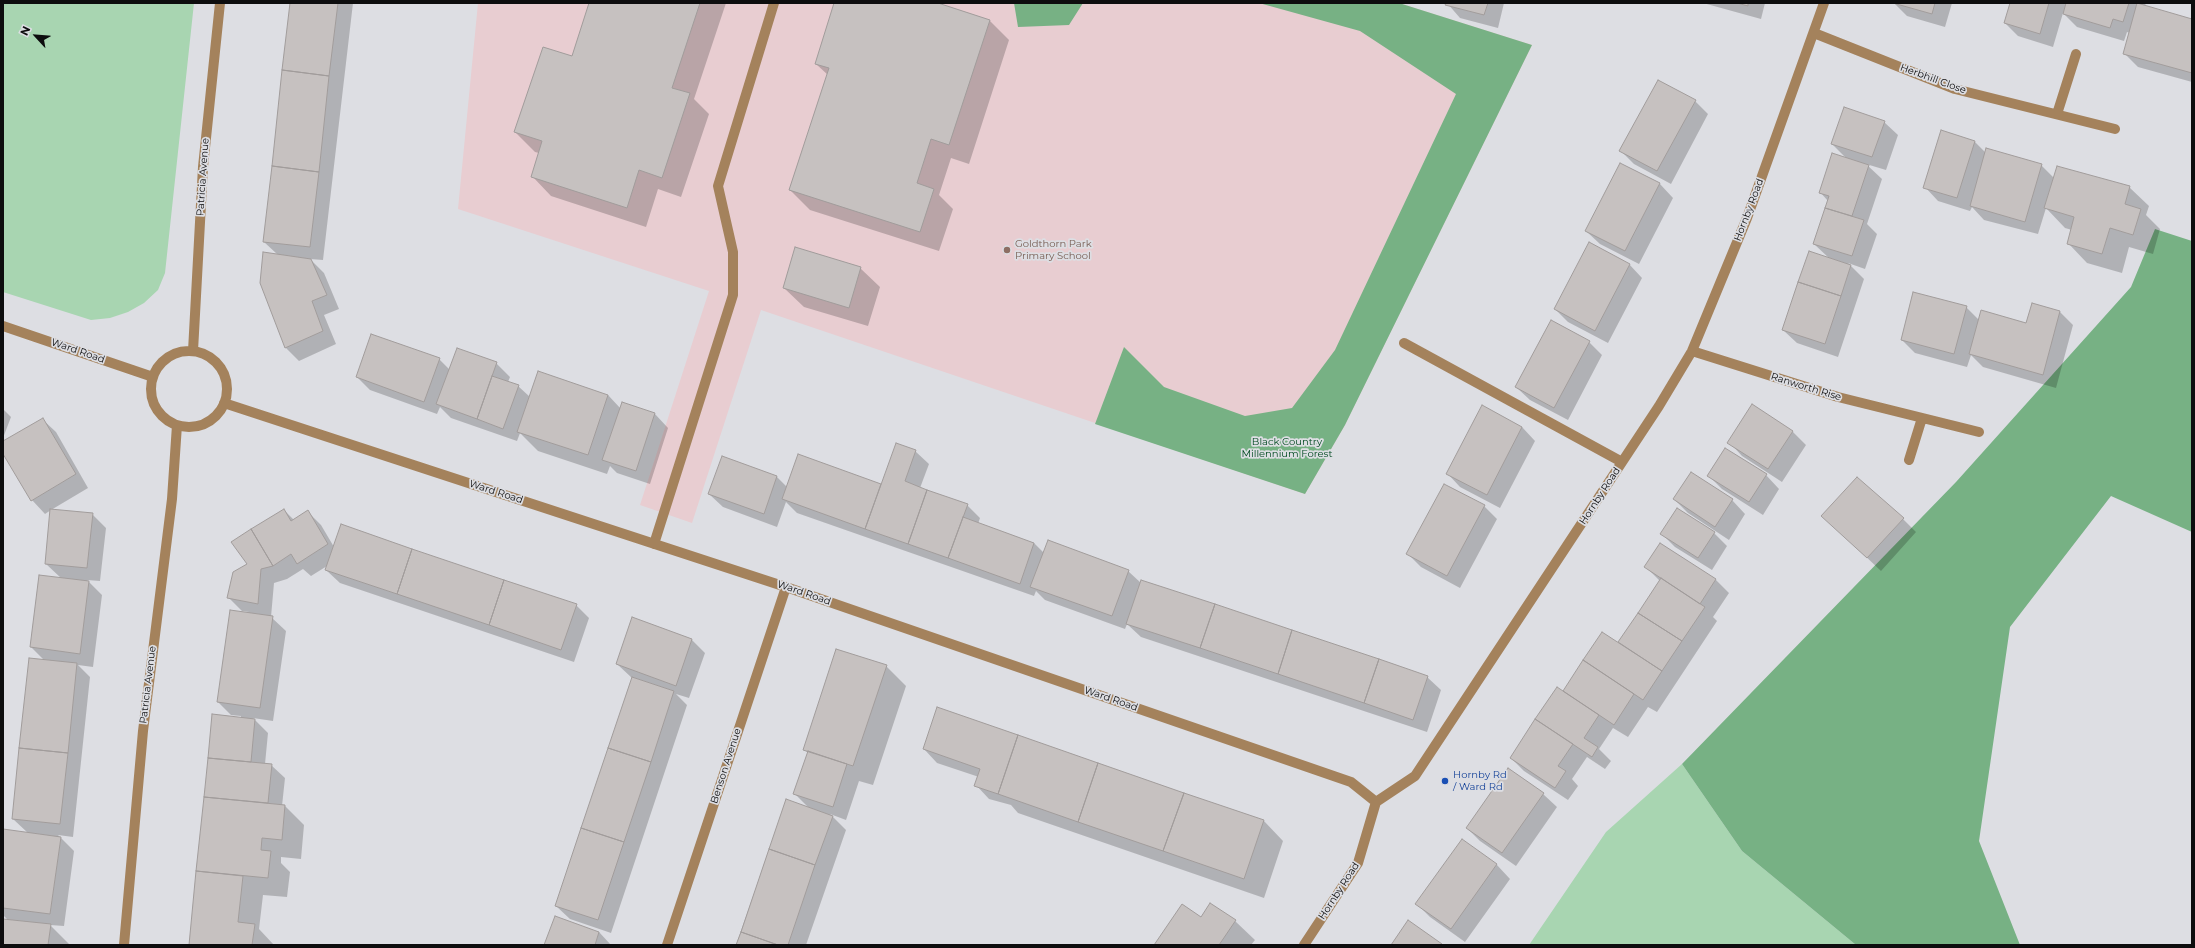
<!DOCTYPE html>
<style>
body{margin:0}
#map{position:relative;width:2195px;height:948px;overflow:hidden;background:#dddee3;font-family:Montserrat,sans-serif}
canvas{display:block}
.frame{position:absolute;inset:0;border:4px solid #0d0d0e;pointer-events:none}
.north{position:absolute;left:16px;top:16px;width:40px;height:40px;-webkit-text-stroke:3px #dddee3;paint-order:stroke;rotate:296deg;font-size:11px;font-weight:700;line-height:16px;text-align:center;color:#0d0d0e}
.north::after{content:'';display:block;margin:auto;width:14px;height:18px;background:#0d0d0e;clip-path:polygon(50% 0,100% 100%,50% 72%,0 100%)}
</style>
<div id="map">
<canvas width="2195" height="948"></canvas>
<div class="frame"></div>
<div class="north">N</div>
</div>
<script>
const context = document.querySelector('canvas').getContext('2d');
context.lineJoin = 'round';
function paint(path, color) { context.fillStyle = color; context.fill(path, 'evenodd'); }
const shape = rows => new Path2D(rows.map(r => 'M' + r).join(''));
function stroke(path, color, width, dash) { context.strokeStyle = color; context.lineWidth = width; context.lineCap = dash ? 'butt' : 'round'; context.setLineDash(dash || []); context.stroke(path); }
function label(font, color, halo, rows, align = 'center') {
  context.font = font + ' Montserrat,sans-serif'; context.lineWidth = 3.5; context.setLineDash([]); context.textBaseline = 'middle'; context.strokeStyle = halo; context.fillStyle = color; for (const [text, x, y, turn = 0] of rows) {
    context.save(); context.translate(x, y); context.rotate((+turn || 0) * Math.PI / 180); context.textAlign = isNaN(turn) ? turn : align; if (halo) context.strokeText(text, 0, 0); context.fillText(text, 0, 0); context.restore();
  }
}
const education = shape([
 [478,3,1399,3,1532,45,1345,425,1305,494,761,310,692,523,640,505,709,291,458,209]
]);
const green = shape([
 [4,3,194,3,165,273,158,290,144,303,128,312,110,318,91,320,3,292],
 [1682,764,1742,851,1856,945,1529,945,1606,832]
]);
const forest = shape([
 [1014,3,1083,3,1069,25,1018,27],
 [1259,3,1399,3,1532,45,1345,425,1305,494,1095,424,1124,347,1164,387,1245,416,1292,408,1335,350,1456,94,1360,31],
 [2155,229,2192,241,2192,532,2111,496,2010,627,1979,841,2020,945,1856,945,1742,851,1682,764,1956,482,2131,287]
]);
const shadow = shape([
 [291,3,353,3,323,260,310,259,324,273,339,309,324,315,336,344,299,361,286,348,261,283,277,254,264,242],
 [590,3,726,3,694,99,709,114,681,197,658,189,646,227,551,196,532,176,539,153,535,152,515,132,573,57],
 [835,3,935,3,989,20,1009,40,969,164,951,158,939,195,953,209,939,251,810,210,790,190,828,75,816,64],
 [1447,3,1504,3,1498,28,1460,18],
 [1703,3,1765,3,1761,19],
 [1894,3,1952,3,1945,27,1907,16],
 [2011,3,2146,3,2145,6,2192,20,2192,82,2138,67,2124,53,2130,33,2127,32,2124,41,2077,27,2063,13,2053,47,2018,36,2005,23],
 [1695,101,1708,114,1671,184,1634,164,1621,151],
 [1884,122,1898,135,1886,170,1866,164,1882,179,1867,224,1877,234,1865,269,1848,263,1864,279,1838,357,1797,343,1783,330,1830,259,1814,244,1828,201,1820,192,1848,160,1832,144],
 [1975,142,1986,153,2041,165,2054,178,2129,187,2149,206,2146,215,2160,229,2153,254,2129,247,2122,273,2087,263,2068,243,2072,230,2065,228,2046,208,2038,234,1984,220,1972,207,1970,211,1938,201,1925,187],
 [1621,164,1660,184,1673,198,1639,264,1600,244,1586,231],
 [1629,264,1642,278,1608,343,1568,322,1555,309],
 [860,268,880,287,868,326,804,307,784,288],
 [2032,304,2060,312,2073,325,2056,388,1983,367,1971,355,1967,367,1915,353,1902,340,1966,307,1979,320,2027,324],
 [1589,342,1602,355,1568,420,1530,400,1516,387],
 [439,359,450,370,496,363,510,377,508,382,518,386,530,397,608,395,621,409,655,414,668,428,650,484,617,473,610,466,607,474,538,451,520,433,517,441,451,418,440,407,437,414,370,390,357,377],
 [1753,405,1793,432,1806,445,1782,482,1742,456,1729,442],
 [3,409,11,417,3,438],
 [42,419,56,432,88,488,51,510,92,514,106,528,100,581,87,580,102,595,93,667,78,665,90,677,73,837,58,835,74,851,64,926,50,925,70,945,3,945,3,920,8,920,3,915,3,830,28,833,13,819,44,660,31,647,61,578,46,564,51,510,45,514,32,500,3,452,3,442],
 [1522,427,1535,441,1500,508,1460,487,1447,473],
 [915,451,929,464,920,488,967,505,980,518,978,524,1034,543,1044,553,1128,571,1141,583,1427,677,1441,690,1427,732,1141,637,1127,624,1125,629,1045,600,1036,591,1034,596,797,513,786,502,777,527,723,507,709,494,722,458,777,477,788,488,799,456,882,485],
 [1766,475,1779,489,1763,515,1722,489,1709,476],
 [1674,499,1732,500,1745,514,1729,540,1688,513],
 [1484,506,1497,519,1460,588,1421,567,1408,554],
 [284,510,294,520,307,511,321,525,334,547,576,605,589,618,574,662,340,583,326,570,327,566,311,576,303,569,287,579,274,583,271,617,286,631,273,721,253,718,268,733,265,764,271,765,285,778,282,806,285,806,304,825,301,859,281,857,281,863,290,872,287,897,263,895,259,929,274,945,190,945,213,716,241,718,241,716,231,715,218,702,249,612,242,611,228,597],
 [1823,516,1903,519,1916,532,1881,571],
 [1661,533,1714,533,1727,546,1712,570,1675,547],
 [1661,544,1716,580,1729,593,1713,617,1717,621,1657,712,1648,707,1628,737,1613,728,1599,749,1611,761,1605,769,1587,757,1572,779,1578,786,1568,800,1524,771,1511,758,1563,692,1619,644,1660,581,1646,567],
 [633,619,692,640,705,653,689,698,676,694,687,705,611,933,570,919,556,906,632,678,617,664],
 [886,666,906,686,873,785,859,781,846,820,830,814,846,830,806,945,736,945,786,801,810,809,795,794,808,753,804,749],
 [1018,736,1264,821,1283,841,1264,898,1018,813,1011,805,989,799,976,785,979,777,937,763,924,749],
 [1508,769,1543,794,1557,807,1516,866,1480,841,1467,828],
 [1462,840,1497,865,1510,879,1465,942,1430,917,1417,904],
 [1201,918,1235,921,1255,940,1251,945,1155,945],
 [599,932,611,945,546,945]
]);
const building = shape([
 [290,3,338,3,329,76,282,70,290,3],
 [589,3,700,3,672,88,690,93,662,178,639,170,627,208,531,177,542,141,514,132,543,47,572,56,589,3],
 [834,3,938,3,990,20,949,145,931,139,917,183,934,189,920,232,789,190,829,68,815,64,834,3],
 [1446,3,1488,3,1484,15,1445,5,1446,3],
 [1737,3,1748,3,1748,6,1737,3],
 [1893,3,1935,3,1932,14,1893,3],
 [2010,3,2049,3,2040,34,2004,23,2010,3],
 [2066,3,2129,3,2123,22,2113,19,2110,28,2063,14,2066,3],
 [2137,3,2192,19,2192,73,2123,54,2137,3],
 [282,70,329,76,319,172,272,166,282,70],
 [1658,80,1696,100,1657,171,1619,151,1658,80],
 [1844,107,1885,121,1872,157,1831,144,1844,107],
 [1941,130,1975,141,1957,198,1923,188,1941,130],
 [1986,148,2042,164,2025,222,1970,206,1986,148],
 [1832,153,1869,165,1852,216,1825,208,1829,196,1819,193,1832,153],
 [1620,163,1660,183,1625,251,1585,231,1620,163],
 [272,166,319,172,310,247,263,242,272,166],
 [2057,166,2130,186,2125,204,2141,209,2133,235,2110,228,2102,254,2067,244,2074,217,2044,208,2057,166],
 [1825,208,1864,220,1852,256,1813,244,1825,208],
 [1589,242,1630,264,1595,331,1554,309,1589,242],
 [795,247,861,267,849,308,783,288,795,247],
 [1809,251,1851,265,1841,296,1798,282,1809,251],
 [263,252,311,259,327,295,312,301,323,331,285,348,260,283,263,252],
 [1798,282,1841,296,1825,344,1782,330,1798,282],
 [1913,292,1967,306,1954,354,1901,340,1913,292],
 [2032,303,2060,311,2043,375,1969,354,1981,310,2026,323,2032,303],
 [1551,320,1590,341,1554,408,1515,387,1551,320],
 [371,334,440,358,424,402,356,377,371,334],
 [457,348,497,362,477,419,436,404,457,348],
 [538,371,608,395,588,455,517,432,538,371],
 [492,376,519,385,503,429,477,419,492,376],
 [622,402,655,413,636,471,602,460,622,402],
 [1752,404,1793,431,1768,469,1727,443,1752,404],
 [1482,405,1522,427,1487,495,1446,474,1482,405],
 [43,418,76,474,31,501,3,454,3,441,43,418],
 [896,443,916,450,905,481,927,490,908,544,865,529,896,443],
 [1725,448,1767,474,1749,502,1707,476,1725,448],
 [798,454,881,484,865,529,782,499,798,454],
 [722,456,777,476,764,514,708,494,722,456],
 [1691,472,1733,499,1715,527,1673,499,1691,472],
 [1857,477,1904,518,1867,558,1821,516,1857,477],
 [1444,484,1485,505,1447,576,1406,554,1444,484],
 [927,490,968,504,948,558,908,544,927,490],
 [1677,508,1715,532,1698,558,1660,534,1677,508],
 [50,509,93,513,87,568,45,564,50,509],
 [284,509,291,521,308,510,328,544,297,564,291,554,273,566,251,529,284,509],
 [963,517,1034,543,1020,584,948,558,963,517],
 [341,524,412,549,397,594,325,570,341,524],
 [251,529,273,566,261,569,258,604,227,598,233,572,247,564,231,542,251,529],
 [1048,540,1129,570,1112,616,1030,587,1048,540],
 [1660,543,1716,579,1700,604,1644,567,1660,543],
 [412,549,504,580,489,625,397,594,412,549],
 [39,575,89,581,80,654,30,647,39,575],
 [1661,578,1705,607,1682,641,1638,613,1661,578],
 [504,580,577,604,561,650,489,625,504,580],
 [1141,580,1215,604,1200,648,1126,624,1141,580],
 [1215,604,1292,630,1278,674,1200,648,1215,604],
 [230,610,273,616,260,708,217,702,230,610],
 [1638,613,1682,641,1662,671,1618,642,1638,613],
 [632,617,692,639,676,686,616,664,632,617],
 [1292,630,1379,659,1364,703,1278,674,1292,630],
 [1602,632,1662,671,1643,700,1583,660,1602,632],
 [836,649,887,665,853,766,803,750,836,649],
 [29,658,77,663,68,753,19,748,29,658],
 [1379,659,1428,676,1413,720,1364,703,1379,659],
 [1583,660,1634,694,1614,725,1563,691,1583,660],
 [632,677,674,691,651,762,608,748,632,677],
 [1557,687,1599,715,1584,738,1598,747,1592,757,1535,719,1557,687],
 [937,707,1018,735,998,794,974,786,980,769,923,749,937,707],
 [212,714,255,719,251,762,208,758,212,714],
 [1535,719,1573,744,1558,766,1566,771,1555,788,1510,758,1535,719],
 [1018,735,1098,763,1078,822,998,794,1018,735],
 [19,748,68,753,60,824,12,819,19,748],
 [608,748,651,762,624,842,581,828,608,748],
 [808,751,847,764,833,807,793,794,808,751],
 [208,758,272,764,268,803,204,797,208,758],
 [1098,763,1184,793,1163,851,1078,822,1098,763],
 [1508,768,1544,793,1502,853,1466,828,1508,768],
 [1184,793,1264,820,1244,879,1163,851,1184,793],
 [204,797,285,805,282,840,262,838,261,850,271,851,268,878,196,871,204,797],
 [786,799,833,816,815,865,769,849,786,799],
 [581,828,624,842,598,920,555,906,581,828],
 [3,829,61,837,50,914,3,908,3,829],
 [1462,839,1497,864,1451,929,1415,904,1462,839],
 [769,849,815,865,788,945,778,945,741,932,769,849],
 [196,871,243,876,238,922,255,924,252,945,189,945,196,871],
 [1210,903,1236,920,1219,945,1154,945,1182,904,1201,917,1210,903],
 [555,916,599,932,595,945,544,945,555,916],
 [3,919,51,924,48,945,3,945,3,919],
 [1408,920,1442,944,1441,945,1391,945,1408,920],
 [741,932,778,945,736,945,741,932]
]);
const minor = shape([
 [1814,33,1955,89,2115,129],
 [2057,114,2076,54],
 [3,326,153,377],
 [1404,343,1622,462],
 [193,351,203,167,220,3],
 [1692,351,1838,397,1979,432],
 '151 389a38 38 0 1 1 76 0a38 38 0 1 1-76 0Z',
 [224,403,786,587,1351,782,1376,802],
 [1909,460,1922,418],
 [654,544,733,295,733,252,718,186,774,3],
 [124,945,143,731,172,499,177,425],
 [667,945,786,587],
 [1304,945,1358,863,1376,802,1415,776,1659,406,1692,351,1747,218,1824,3]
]);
const markers = [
 [1007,250,4,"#8d6e63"],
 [1445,781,4,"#1a4fb4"]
];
const streetNames = [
 ["Herbhill Close",1933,79,20],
 ["Patricia Avenue",203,177,-86],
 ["Hornby Road",1749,210,-69],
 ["Ward Road",78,351,19],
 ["Ranworth Rise",1806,387,17],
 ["Ward Road",496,492,18],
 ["Hornby Road",1600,496,-57],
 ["Ward Road",804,593,19],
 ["Patricia Avenue",148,685,-83],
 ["Ward Road",1111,699,19],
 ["Benson Avenue",726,766,-72],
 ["Hornby Road",1339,891,-57]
];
const educationNames = [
 ["Goldthorn Park",1015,244],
 ["Primary School",1015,256]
];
const parkNames = [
 ["Black Country",1287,442],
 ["Millennium Forest",1287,454]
];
const transitNames = [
 ["Hornby Rd",1453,775],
 ["/ Ward Rd",1453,787]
];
paint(education, '#e8cdd1');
paint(green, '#a8d5b1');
paint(forest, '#77b184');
paint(shadow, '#0003');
paint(building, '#c6c1c0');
stroke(building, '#a19c9b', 1);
stroke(minor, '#a4825c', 10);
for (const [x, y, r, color] of markers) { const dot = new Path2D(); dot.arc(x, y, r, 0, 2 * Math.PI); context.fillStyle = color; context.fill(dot); stroke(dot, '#dddee3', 1.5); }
label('10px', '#0d0d0e', '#dddee3', streetNames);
label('10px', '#785e54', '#dddee3', educationNames, 'left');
label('10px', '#014a20', '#dddee3', parkNames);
label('10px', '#164399', '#dddee3', transitNames, 'left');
</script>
